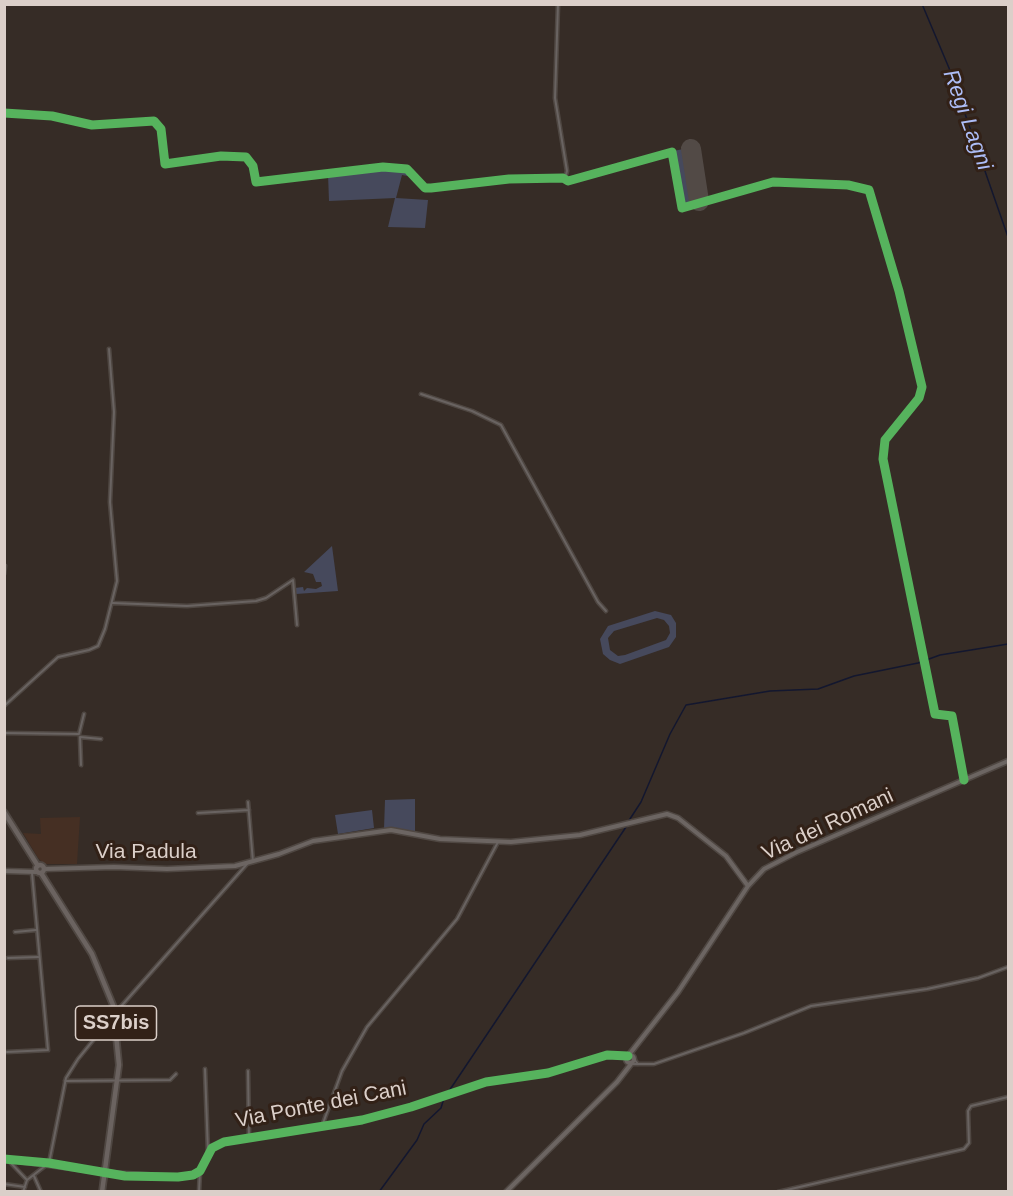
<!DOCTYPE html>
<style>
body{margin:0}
#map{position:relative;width:1013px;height:1196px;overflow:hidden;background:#362c26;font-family:Arial,sans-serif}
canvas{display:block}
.frame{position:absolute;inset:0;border:6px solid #dbcfc9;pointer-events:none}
</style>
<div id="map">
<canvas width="1013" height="1196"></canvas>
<div class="frame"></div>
</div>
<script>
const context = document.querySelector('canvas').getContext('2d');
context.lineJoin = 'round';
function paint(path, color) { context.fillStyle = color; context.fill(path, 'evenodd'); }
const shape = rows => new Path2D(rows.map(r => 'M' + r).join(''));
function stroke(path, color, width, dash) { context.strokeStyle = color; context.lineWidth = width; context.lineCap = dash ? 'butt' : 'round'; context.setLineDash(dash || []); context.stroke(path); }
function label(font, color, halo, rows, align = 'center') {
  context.font = font + ' Arial,sans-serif'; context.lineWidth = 6; context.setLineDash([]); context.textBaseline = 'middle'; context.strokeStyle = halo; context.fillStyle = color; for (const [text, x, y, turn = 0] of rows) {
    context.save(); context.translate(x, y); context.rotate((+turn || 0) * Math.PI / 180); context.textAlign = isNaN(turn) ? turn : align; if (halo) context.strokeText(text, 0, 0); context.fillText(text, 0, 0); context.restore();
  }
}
const built = shape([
 [80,817,77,864,44,864,38,858,23,833,41,834,40,818]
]);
const green = shape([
 [694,147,703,201,683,206,673,151],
 [378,169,404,170,413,177,402,175,396,198,428,200,425,228,388,227,395,198,329,201,328,174],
 [332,546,338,591,296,594,295,588,303,587,304,591,307,588,316,589,322,586,321,582,316,582,313,574,304,572],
 [655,611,671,615,676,623,676,637,669,647,620,664,610,660,603,654,600,639,608,626],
 [657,618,664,620,669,626,670,633,666,640,625,655,618,656,610,650,608,638,614,631],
 [415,799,415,832,384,829,385,800],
 [372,810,374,828,338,834,335,815]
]);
const stream = shape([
 [922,4,949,68,1008,237],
 [628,822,641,802,670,734,686,705,770,691,818,689,854,676,918,663,940,655,1008,644],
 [447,1094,626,827],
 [379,1192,417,1140,424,1124,441,1108,444,1098]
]);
const runway = shape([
 [691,149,699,201]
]);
const street = shape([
 [558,4,555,98,567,171,565,178],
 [421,394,472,411,501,425,598,602,606,611],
 [4,574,5,566],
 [113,603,187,606,256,601,266,598,293,580,297,625],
 [4,706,58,657,89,650,98,646,105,629,117,581,110,502,114,412,109,349],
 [4,733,79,734,84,714],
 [80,737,81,765],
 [80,737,101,739],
 [248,802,253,862],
 [198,813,249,810],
 [15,932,36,930],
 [8,958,38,957],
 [116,1012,247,864],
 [7,1052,48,1050,32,873],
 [634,1059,638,1064],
 [632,1064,654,1064,744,1033,811,1006,927,989,978,978,1008,967],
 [205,1069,208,1153],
 [248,1071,249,1136],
 [65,1081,170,1080,176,1074],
 [322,1126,342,1071,367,1027,457,919,498,842],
 [7,1159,27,1180],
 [34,1176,41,1192],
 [4,1184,25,1187],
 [23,1192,27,1180,49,1163,66,1078,78,1059,112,1017],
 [199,1192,200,1171],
 [778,1192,964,1149,969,1143,968,1111,971,1106,1008,1097]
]);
const secondary = shape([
 [4,113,52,116,92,125,154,121,161,129,165,164,221,156,246,157,253,166,256,182,383,167,407,169,425,188,431,188,509,179,563,178,568,181,672,152,682,208,773,182,848,185,869,190,899,291,922,387,919,398,885,440,883,459,935,714,952,716,964,780],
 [44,869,114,867,167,869,235,866,279,854,313,841,391,830,440,839,511,842,580,835,667,814,678,818,726,856,748,886],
 [4,871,37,872],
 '626 1059a4 4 0 1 1 8 0a4 4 0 1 1-8 0Z',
 [628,1056,678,992,748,886,764,869,797,852,1008,761],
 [4,1159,102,1172],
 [107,1173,178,1177,193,1175,200,1171,212,1148,224,1142,362,1120,411,1107,486,1082,548,1073,607,1055,628,1056],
 [506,1192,617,1082,631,1064]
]);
const primary = shape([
 [4,812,38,866],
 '36 869a4 4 0 1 1 8 0a4 4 0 1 1-8 0Z',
 [41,873,92,954,113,1005,119,1065,102,1192]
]);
const cycleway = shape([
 [4,113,52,116,92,125,154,121,161,129,165,164,221,156,246,157,253,166,256,182,383,167,407,169,425,188,431,188,509,179,563,178,568,181,672,152,682,208,773,182,848,185,869,190,899,291,922,387,919,398,885,440,883,459,935,714,952,716,964,780],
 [4,1159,49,1163,125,1176,178,1177,193,1175,200,1171,212,1148,224,1142,362,1120,411,1107,486,1082,548,1073,607,1055,628,1056]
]);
const shields = [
 [116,1023,81]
];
const shieldNames = [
 ["SS7bis",116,1023]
];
const streetNames = [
 ["Via dei Romani",828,825,-25],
 ["Via Padula",146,852],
 ["Via Ponte dei Cani",321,1105,-11]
];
const waterNames = [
 ["Regi Lagni",967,120,70]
];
paint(built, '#452f23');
paint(green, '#46495c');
stroke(stream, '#13172f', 1.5);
stroke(runway, '#524a46', 20);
stroke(street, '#4f4742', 5);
stroke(secondary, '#4f4742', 7);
stroke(primary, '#4f4742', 8);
stroke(street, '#696361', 2);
stroke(secondary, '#6c6562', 4);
stroke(primary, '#6b6360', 4.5);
stroke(cycleway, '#56b35d', 9);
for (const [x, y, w] of shields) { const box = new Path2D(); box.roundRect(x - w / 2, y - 17, w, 34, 4.5); context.fillStyle = '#322117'; context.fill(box); stroke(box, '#dbcfc9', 1.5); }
label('bold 20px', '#dbcfc9', null, shieldNames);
label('21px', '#dbcfc9', '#322117', streetNames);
label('italic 22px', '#adbdf7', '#322117', waterNames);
</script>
